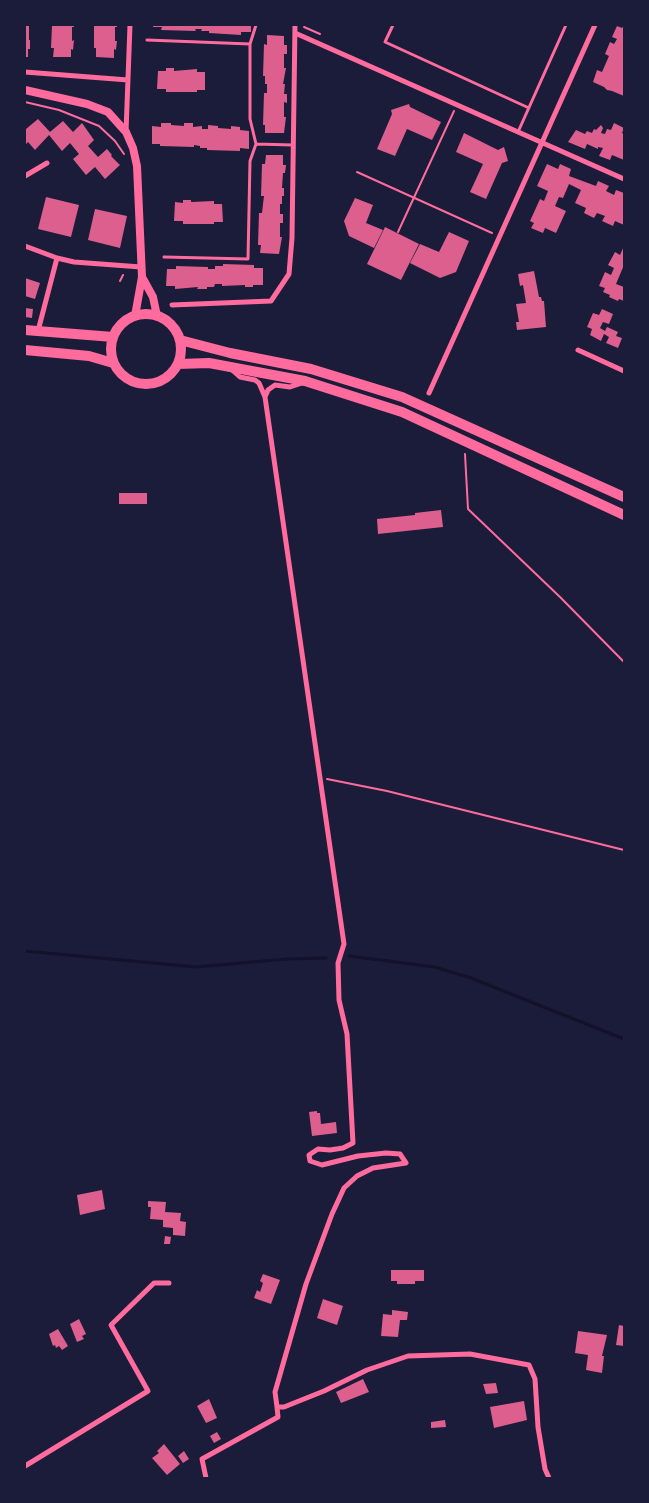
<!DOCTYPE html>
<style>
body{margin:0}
#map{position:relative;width:649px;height:1503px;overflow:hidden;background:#1b1b3a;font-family:"Libre Baskerville",serif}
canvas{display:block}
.frame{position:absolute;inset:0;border:26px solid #1b1b3a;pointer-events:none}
</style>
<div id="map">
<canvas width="649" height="1503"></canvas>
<div class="frame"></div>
</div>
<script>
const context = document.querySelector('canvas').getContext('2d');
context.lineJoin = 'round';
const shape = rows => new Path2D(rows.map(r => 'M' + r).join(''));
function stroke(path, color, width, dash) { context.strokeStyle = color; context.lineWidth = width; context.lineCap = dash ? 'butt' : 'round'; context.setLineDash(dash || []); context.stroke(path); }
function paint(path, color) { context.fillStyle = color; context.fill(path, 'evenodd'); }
const stream = shape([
 [25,951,196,967,287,959,326,958],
 [349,956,435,967,471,978,624,1039]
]);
const building = shape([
 [25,25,29,25,29,40,30,40,30,49,28,49,28,57,25,57],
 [52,25,74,25,74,27,72,27,72,41,74,40,73,50,71,49,71,57,53,57,54,48,51,48],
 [94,25,117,25,117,27,115,27,115,41,117,41,116,50,114,49,114,58,96,57,96,48,94,48],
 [153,25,251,25,251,32,241,32,241,35,209,33,209,31,201,31,202,29,195,29,196,31,161,30,162,27,153,27],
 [624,25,624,96,612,91,607,90,604,87,593,82,597,70,602,72,609,56,605,54,610,42,614,44,617,39,612,37,617,26,622,28],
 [267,35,284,36,284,45,287,45,287,54,284,54,284,68,286,68,283,84,285,84,284,94,287,94,287,103,284,102,284,117,286,117,284,133,265,133,265,125,263,125,264,93,267,93,267,84,265,84,265,76,263,76,264,44,267,45],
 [166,68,174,68,174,71,197,69,197,72,205,72,205,90,197,90,197,92,166,92,166,89,157,89,158,71,166,71],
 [409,104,410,107,441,122,432,140,407,129,395,156,377,149,392,114,391,110],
 [38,119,50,132,63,121,73,132,82,123,94,140,88,146,98,157,107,149,112,155,111,156,120,165,105,179,95,167,86,175,73,159,79,154,70,143,62,151,49,135,35,150,28,142,25,145,25,128,26,129],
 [161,123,171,123,171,125,184,126,184,123,193,123,193,127,202,126,202,129,208,129,208,125,218,126,218,128,231,129,231,126,240,127,240,130,249,131,249,149,240,148,240,151,207,150,207,148,200,148,200,146,194,145,194,147,160,146,160,144,152,144,152,126,161,127],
 [614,123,624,128,622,133,624,134,624,160,612,155,610,160,599,156,603,148,598,147,598,149,587,144,585,149,568,142,576,130,585,134,587,131,592,133,594,129,596,130,601,125,603,128,601,133,605,134,607,129,611,130],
 [464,133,498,150,504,147,508,161,502,163,486,199,470,192,483,164,456,152],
 [266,155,283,155,283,165,286,165,285,173,283,173,282,188,284,188,284,196,282,196,282,204,280,204,280,214,283,214,283,223,280,223,280,237,282,237,279,254,260,253,261,245,258,245,259,213,262,213,263,204,264,196,261,196,262,164,265,164],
 [547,164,558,169,560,164,571,169,569,176,596,186,598,181,609,186,606,191,614,195,616,190,624,193,624,225,615,221,613,226,602,221,605,216,597,213,594,218,584,213,586,208,575,203,581,190,569,184,563,198,559,197,555,206,566,211,556,233,545,228,543,233,531,228,534,223,530,221,540,199,544,201,548,191,537,186],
 [46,197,79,205,71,237,38,229],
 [355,198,373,205,366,223,383,230,374,248,349,236,344,221],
 [183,200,191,200,191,202,214,201,214,204,222,204,223,222,214,222,214,224,183,224,183,221,174,221,175,202,183,203],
 [95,209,127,216,120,248,88,240],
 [385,227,419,244,401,280,367,264],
 [449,232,469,241,456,272,440,278,410,263,420,244,439,252],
 [624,246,624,265,616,284,624,287,624,301,619,299,618,301,609,297,610,295,603,292,605,288,599,286,605,272,611,275,614,268,608,265,615,252,620,255],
 [223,264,254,265,254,268,263,268,263,285,253,285,253,287,245,287,245,285,222,286,222,284,215,284,214,287,207,287,207,289,197,289,198,287,175,289,175,286,166,286,167,269,176,269,176,266,208,267,208,269,215,269,215,266,223,266],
 [534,271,539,297,541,297,542,301,544,301,546,327,517,330,516,322,519,322,516,304,526,303,523,285,520,286,518,274],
 [25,278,40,283,35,299,25,296],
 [25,308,33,309,32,318,25,317],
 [602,309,613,314,609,324,603,322,600,328,605,331,607,327,618,332,616,336,622,338,618,348,606,343,609,337,604,334,601,341,590,335,592,329,587,327,593,313,599,315],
 [119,493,147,493,147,504,119,504],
 [441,510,443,527,378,534,377,519,415,515,415,513],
 [317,1111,317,1113,320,1113,321,1124,336,1122,337,1133,312,1136,309,1112],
 [102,1190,105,1209,80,1215,77,1195],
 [148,1201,166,1202,165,1212,181,1213,180,1221,186,1222,185,1236,173,1235,173,1228,163,1227,163,1220,150,1219,151,1207,148,1207],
 [165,1236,171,1237,170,1244,164,1244],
 [391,1270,424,1270,424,1281,415,1281,415,1284,397,1284,397,1281,391,1281],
 [263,1274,280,1280,271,1304,254,1298,257,1290,260,1292,263,1283,260,1281],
 [323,1299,343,1306,337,1325,317,1318],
 [392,1310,408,1312,407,1320,400,1320,398,1337,381,1336,383,1314,392,1315],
 [79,1319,86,1334,82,1336,84,1339,77,1342,70,1324],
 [619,1325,624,1326,624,1346,616,1345],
 [58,1329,68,1346,62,1350,59,1346,56,1348,55,1345,53,1346,49,1334],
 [578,1331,607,1335,602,1356,604,1356,602,1373,586,1370,588,1355,575,1353],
 [363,1379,369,1392,341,1403,336,1392],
 [496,1383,498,1393,486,1394,483,1384],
 [209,1399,217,1418,206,1423,197,1406],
 [524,1401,527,1420,494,1428,490,1407],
 [445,1420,446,1427,431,1428,431,1422],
 [217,1432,221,1439,214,1443,210,1436],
 [164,1444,180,1464,167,1475,152,1458,159,1453,157,1451],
 [184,1451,189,1459,183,1463,178,1456]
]);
const path = shape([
 [304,27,320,34],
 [25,102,59,110,99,126,115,141,124,154],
 [357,172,492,233],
 [398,232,454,111],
 [120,281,123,275],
 [465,454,468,509,560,597,624,662],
 [327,779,387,791,624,850]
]);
const service = shape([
 [393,25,385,42,529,108],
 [147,40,250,44],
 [518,132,566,25],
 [256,144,293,145],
 [164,257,248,259,250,161,256,144,250,119,250,44,256,25]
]);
const minor = shape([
 [295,33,624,179],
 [25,72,128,80],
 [126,132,130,25],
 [25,176,47,163],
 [25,246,57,258,74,262,141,267],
 [172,305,271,301,289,274,292,238,295,25],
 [38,331,57,258],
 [578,350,624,371],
 [231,369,240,377,255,380,259,383,265,397,344,944,338,963,339,1000,347,1034,353,1143,343,1148,330,1150,318,1149,309,1155,310,1161,322,1165,358,1156,386,1153,400,1154,406,1163,373,1168,357,1176,344,1188,332,1214,306,1284,275,1392,277,1407,284,1407,324,1391,367,1370,408,1356,470,1354,529,1365,535,1379,538,1427,545,1469,549,1478],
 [429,393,595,25],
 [265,397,268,390,275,385,290,387,302,383],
 [25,1466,148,1391,111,1325,154,1283,169,1283],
 [206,1478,202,1459,278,1417,277,1407]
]);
const tertiary = shape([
 [25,90,87,104,108,112,126,132,133,148,137,166,142,277,135,316],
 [142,277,153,297,157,316]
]);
const primary = shape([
 '111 349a35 35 0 1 1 70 0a35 35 0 1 1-70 0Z',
 [25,330,113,337],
 [180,340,230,353,311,369,402,397,624,497],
 [25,350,89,356,113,363],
 [178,364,209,363,305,381,402,412,624,515]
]);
stroke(stream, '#12122b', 3);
paint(building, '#dd5f8e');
stroke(path, '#ff6b9d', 2);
stroke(service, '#ff6b9d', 3);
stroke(minor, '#ff6b9d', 5);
stroke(tertiary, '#ff6b9d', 8);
stroke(primary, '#ff6b9d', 10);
</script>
